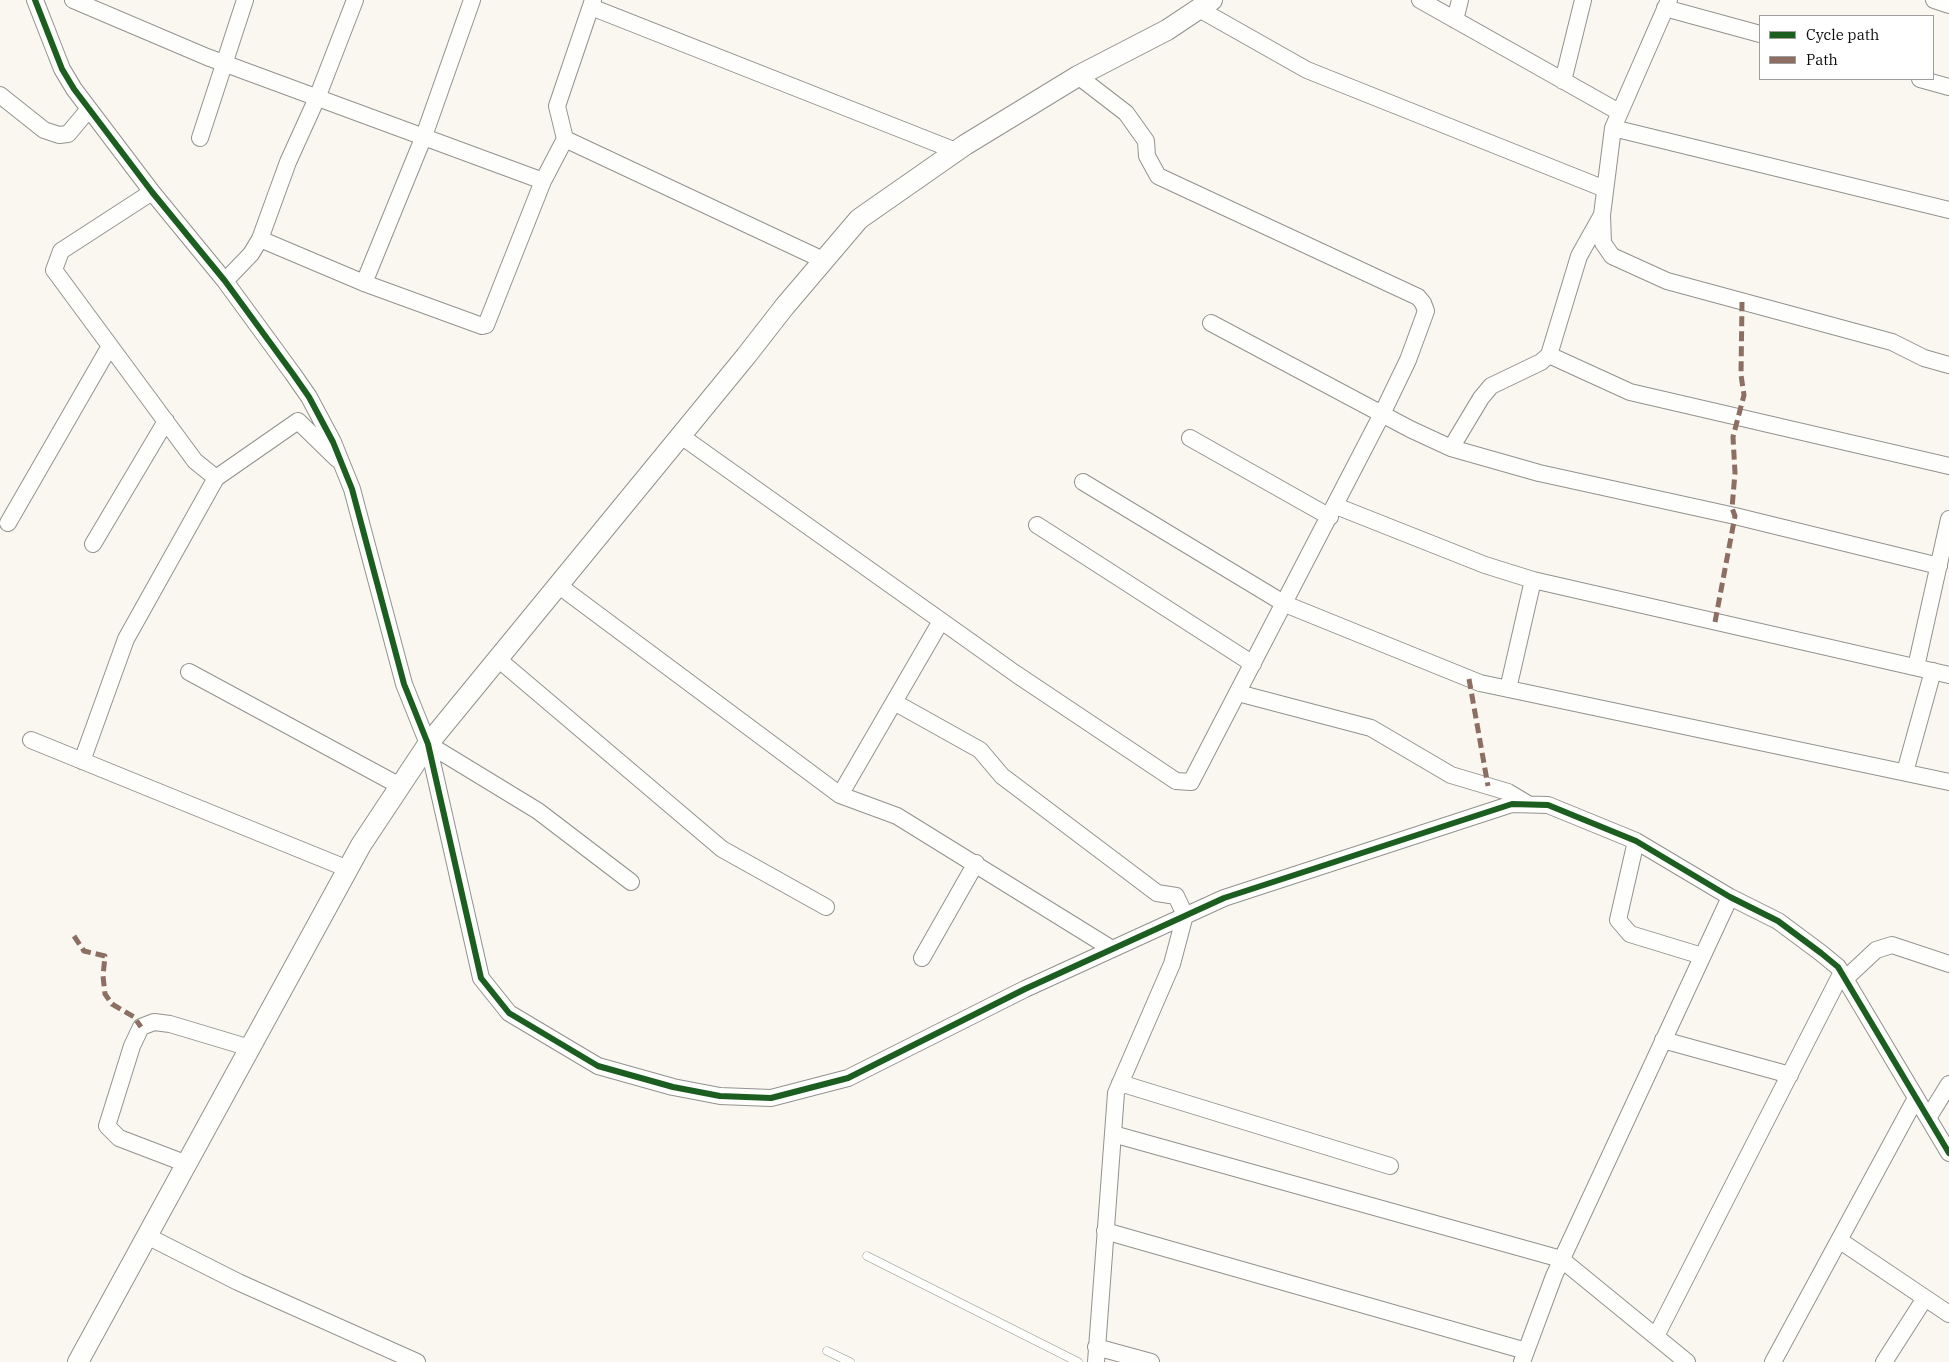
<!DOCTYPE html>
<style>
body{margin:0}
#map{position:relative;width:1949px;height:1362px;overflow:hidden;background:#f9f7f0;font-family:"IBM Plex Serif",serif}
canvas{display:block}
.legend{position:absolute;left:1759px;top:15px;width:175px;height:65px;box-sizing:border-box;background:#fff;border:1px solid #9e9e9e;margin:0;padding:6px 9px;list-style:none;font-size:15px;color:#0c0c0c}
.legend li{display:flex;align-items:center;gap:10px;height:25px}
.legend b{width:25px;border:1px solid #9e9e9e}
</style>
<div id="map">
<canvas width="1949" height="1362"></canvas>
<ul class="legend">
<li><b style="height:6px;background:#1b5e20"></b>Cycle path</li>
<li><b style="height:6px;background:#8d6e63"></b>Path</li>
</ul>
</div>
<script>
const context = document.querySelector('canvas').getContext('2d');
context.lineJoin = 'round';
const shape = rows => new Path2D(rows.map(r => 'M' + r).join(''));
function stroke(path, color, width, dash) { context.strokeStyle = color; context.lineWidth = width; context.lineCap = dash ? 'butt' : 'round'; context.setLineDash(dash || []); context.stroke(path); }
const service = shape([
 [867,1256,1078,1362],
 [827,1351,850,1362]
]);
const minor = shape([
 [35,0,62,69,74,89,152,192,225,281,293,374,309,397,333,442,352,489,404,684,428,744,481,978,509,1013,598,1066,673,1087,720,1096,771,1098,848,1078,1025,989,1224,898,1512,804,1548,805,1636,841,1730,897,1778,921,1821,953,1838,967,1949,1153],
 [73,0,207,57,543,181],
 [1420,0,1619,112],
 [1669,0,1613,128,1602,215,1603,243,1612,256,1667,281,1892,342,1924,358,1949,365],
 [1934,0,1949,5],
 [591,7,956,151],
 [1665,8,1760,34],
 [1199,9,1307,70,1605,189],
 [1455,20,1460,0],
 [1920,79,1949,87],
 [1563,81,1583,0],
 [0,95,44,130,59,135,68,134,89,109],
 [1613,128,1949,210],
 [200,138,245,0],
 [565,139,823,260],
 [152,192,61,251,54,270,195,461,216,478],
 [260,239,364,283,482,326,486,325,543,181,565,139,557,106,593,0],
 [225,281,251,254,260,239,288,162,317,98,355,0],
 [364,283,424,136,472,0],
 [1211,323,1410,429,1451,448,1539,473,1735,516,1939,566],
 [1549,355,1630,392,1949,466],
 [681,436,1016,674,1176,781,1191,782,1382,414,1408,360,1426,311,1423,303,1418,297,1158,176,1147,156,1146,141,1126,113,1078,76],
 [1190,438,1330,517],
 [1451,448,1481,398,1491,386,1541,362,1549,355,1579,256,1602,215],
 [1083,482,1285,604,1480,683,1949,782],
 [1336,506,1485,565,1533,580,1949,675],
 [8,523,110,346],
 [1037,525,1253,664],
 [93,544,166,421],
 [558,585,840,795,897,816,1112,949],
 [498,659,722,849,826,907],
 [1916,667,1949,519],
 [189,672,400,786],
 [1508,689,1533,580],
 [1238,693,1371,728,1451,775,1508,792,1528,804],
 [894,702,980,750,1002,776,1157,893,1176,896,1185,915,1172,964,1116,1093,1096,1362],
 [31,740,348,869],
 [428,744,538,811,631,882],
 [82,761,126,639,216,478,298,421,337,459],
 [1905,772,1933,671],
 [840,795,941,621],
 [1636,841,1618,920,1630,934,1702,956],
 [922,958,976,863],
 [1845,979,1876,950,1892,945,1949,964],
 [1663,1040,1790,1075],
 [1120,1083,1390,1166],
 [1928,1118,1949,1084],
 [1113,1134,1561,1259,1687,1362],
 [187,1164,119,1138,107,1126,132,1046,141,1027,154,1022,170,1024,250,1048],
 [1105,1231,1526,1351],
 [147,1236,238,1282,417,1362],
 [1839,1240,1949,1314],
 [1656,1336,1841,974],
 [1096,1347,1151,1362],
 [1522,1362,1554,1276,1730,897],
 [1773,1362,1916,1098],
 [1884,1362,1925,1298]
]);
const tertiary = shape([
 [78,1362,361,845,428,744,746,356,785,306,859,219,965,145,1078,76,1167,30,1212,0]
]);
const quiet = shape([
 [1715,622,1735,516,1732,508,1735,473,1733,437,1744,395,1741,375,1742,302],
 [1469,679,1488,786],
 [74,936,84,951,105,956,103,976,105,994,112,1004,134,1017,141,1027]
]);
const cycleway = shape([
 [35,0,62,69,74,89,152,192,225,281,293,374,309,397,333,442,352,489,404,684,428,744,481,978,509,1013,598,1066,673,1087,720,1096,771,1098,848,1078,1025,989,1224,898,1512,804,1548,805,1636,841,1730,897,1778,921,1821,953,1838,967,1949,1153]
]);
stroke(service, '#93928f', 9);
stroke(minor, '#93928f', 18);
stroke(tertiary, '#93928f', 22);
stroke(service, '#fefefd', 8);
stroke(minor, '#fefefd', 16);
stroke(tertiary, '#fefefd', 20);
stroke(quiet, '#8d6e63', 5, [10, 5]);
stroke(cycleway, '#1b5e20', 6);
</script>
